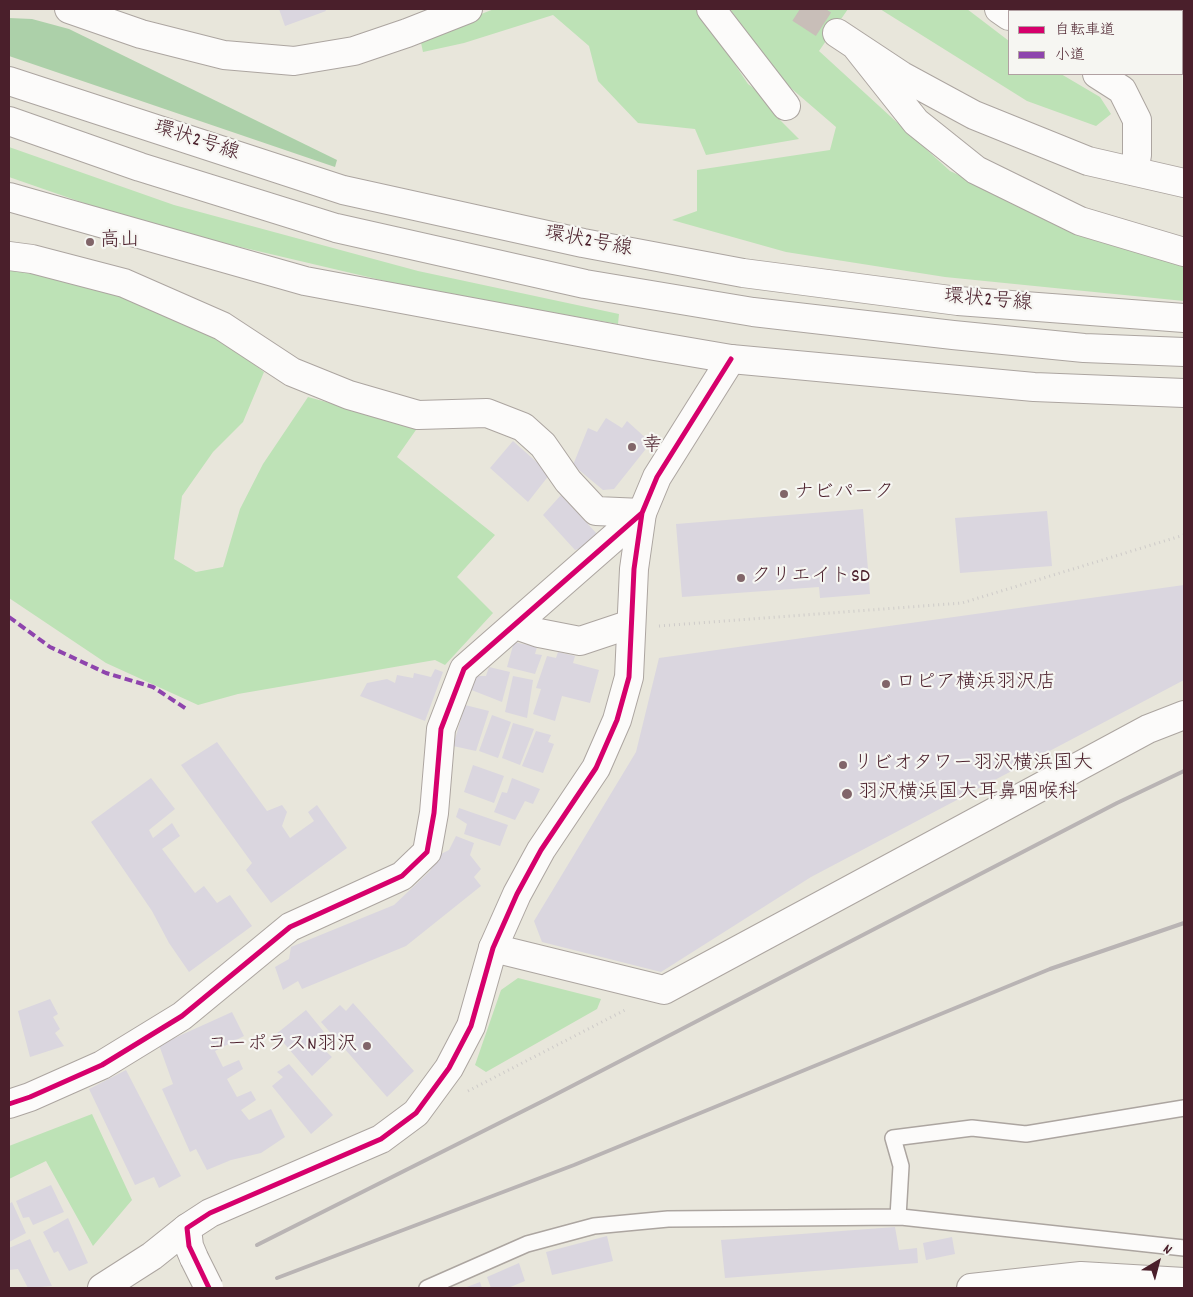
<!DOCTYPE html>
<meta charset="utf-8">
<style>
body{margin:0}
#map{position:relative;width:1193px;height:1297px;overflow:hidden;background:#e8e6db;font-family:Dekko,"Klee One",sans-serif}
canvas{display:block}
.frame{position:absolute;inset:0;border:10px solid #4a1f2b;pointer-events:none}
.legend{position:absolute;left:1008px;top:10px;width:175px;height:65px;box-sizing:border-box;background:#f6f6f2;border:1px solid #b1a0a2;margin:0;padding:6px 9px;list-style:none;font-size:15px;color:#4a1f2b}
.legend li{display:flex;align-items:center;gap:10px;height:25px}
.legend b{width:25px;border:1px solid #b1a0a2}
.north{position:absolute;left:1133px;top:1237px;width:50px;height:50px;-webkit-text-stroke:4px #f6f6f2;paint-order:stroke;rotate:37deg;font-size:14px;font-weight:700;line-height:20px;text-align:center;color:#4a1f2b}
.north::after{content:'';display:block;margin:auto;width:18px;height:22px;background:#4a1f2b;clip-path:polygon(50% 0,100% 100%,50% 72%,0 100%)}
</style>
<div id="map">
<canvas width="1193" height="1297"></canvas>
<div class="frame"></div>
<ul class="legend">
<li><b style="height:6px;background:#d6006c"></b>自転車道</li>
<li><b style="height:6px;background:#8e44ad"></b>小道</li>
</ul>
<div class="north">N</div>
</div>
<script>
const context = document.querySelector('canvas').getContext('2d');
context.lineJoin = 'round';
function paint(path, color) { context.fillStyle = color; context.fill(path, 'evenodd'); }
const shape = rows => new Path2D(rows.map(r => 'M' + r).join(''));
function stroke(path, color, width, dash) { context.strokeStyle = color; context.lineWidth = width; context.lineCap = dash ? 'butt' : 'round'; context.setLineDash(dash || []); context.stroke(path); }
function label(font, color, halo, rows, align = 'center') {
  context.font = font + ' Dekko,"Klee One",sans-serif'; context.lineWidth = 4.5; context.setLineDash([]); context.textBaseline = 'middle'; context.strokeStyle = halo; context.fillStyle = color; for (const [text, x, y, turn = 0] of rows) {
    context.save(); context.translate(x, y); context.rotate((+turn || 0) * Math.PI / 180); context.textAlign = isNaN(turn) ? turn : align; if (halo) context.strokeText(text, 0, 0); context.fillText(text, 0, 0); context.restore();
  }
}
const green = shape([
 [494,9,698,9,748,84,763,95,778,118,799,139,706,155,695,129,638,123,598,81,589,46,553,15,464,43,423,52,420,38],
 [730,9,848,9,819,51,950,171,1075,229,1184,260,1184,301,945,277,786,252,672,220,697,211,697,170,830,150,836,127,778,77],
 [880,9,967,9,1009,41,1009,74,1061,74,1100,97,1111,114,1096,126,1027,101],
 [9,147,174,205,418,271,619,314,618,324,419,289,147,225,9,177],
 [9,270,31,272,123,294,218,337,264,372,243,422,213,452,182,496,174,559,196,572,223,567,240,509,263,464,308,397,418,427,397,457,495,535,457,577,493,613,445,665,435,660,238,694,198,705,106,663,9,598],
 [518,978,601,999,597,1009,486,1072,475,1065,501,990],
 [92,1114,132,1200,93,1246,46,1161,9,1179,9,1146]
]);
const forest = shape([
 [9,18,32,19,69,29,337,160,335,167,9,56]
]);
const building = shape([
 [279,9,325,9,326,11,285,26],
 [606,418,622,428,627,421,648,440,645,450,614,489,603,490,573,465,588,428,597,432],
 [513,441,550,474,528,502,490,468],
 [561,495,598,535,585,547,575,550,543,515],
 [863,509,870,594,820,598,819,587,682,597,676,524],
 [1047,511,1052,566,960,573,955,518],
 [1184,585,1184,680,811,877,661,972,542,942,534,921,636,752,659,658],
 [514,642,537,647,535,654,542,655,535,674,507,667],
 [558,652,575,656,573,663,599,670,590,703,562,696,555,721,533,714,541,689,536,688,547,656,556,658],
 [489,667,510,672,502,702,469,689,475,676,486,676],
 [435,669,443,672,425,721,360,696,367,683,387,679,395,683,397,675,413,678,414,673,431,677],
 [513,676,533,680,527,718,505,712],
 [465,705,489,711,476,751,453,746],
 [492,715,511,722,498,758,479,751],
 [513,723,534,729,520,765,502,758],
 [536,731,551,735,548,742,554,744,543,773,522,766],
 [217,742,267,811,282,805,287,812,282,826,290,838,314,821,308,812,317,805,347,848,271,903,246,870,252,863,181,765],
 [473,765,504,776,494,803,464,792],
 [151,778,175,809,149,830,153,838,172,823,180,836,162,849,195,893,204,886,217,903,230,895,252,926,189,972,169,943,152,911,91,822],
 [512,778,540,789,533,804,525,801,515,820,494,812,502,792,507,793],
 [459,808,508,825,500,846,464,834,467,824,456,817],
 [456,836,474,843,470,855,481,869,474,877,481,886,406,946,302,989,298,981,283,990,275,967,289,959,291,947,394,905,430,871,437,856,449,850],
 [50,999,58,1014,53,1017,60,1029,55,1033,64,1046,30,1057,18,1011],
 [353,1003,414,1071,387,1097,321,1022,340,1005,346,1011],
 [306,1010,324,1032,315,1041,332,1057,312,1076,276,1034],
 [232,1012,244,1036,215,1051,223,1067,239,1060,243,1069,227,1079,237,1097,251,1091,256,1100,241,1110,249,1120,271,1109,285,1137,261,1153,231,1160,207,1170,196,1149,190,1152,162,1089,173,1084,159,1045],
 [289,1064,333,1115,311,1134,272,1086,283,1077,277,1072],
 [126,1070,181,1176,159,1188,154,1177,135,1185,89,1089],
 [51,1185,64,1212,33,1225,29,1217,23,1218,16,1201],
 [12,1202,26,1233,9,1242,9,1204],
 [68,1218,88,1263,69,1271,58,1251,54,1253,43,1232],
 [895,1227,899,1250,917,1248,918,1263,725,1278,721,1240],
 [607,1236,613,1261,552,1275,546,1252],
 [952,1237,955,1254,926,1260,923,1243],
 [30,1239,52,1286,28,1288,18,1269,9,1270,9,1248],
 [519,1263,525,1281,508,1288,491,1288,487,1277],
 [480,1282,482,1288,464,1288]
]);
const primaryTunnel = shape([
 [800,9,837,33]
]);
const path = shape([
 [659,626,962,603,1184,535],
 [468,1091,625,1010]
]);
const lane = shape([
 [898,1217,901,1166,893,1138,972,1128,1026,1134,1184,1108],
 [427,1288,527,1244,594,1226,668,1219,901,1217,1184,1248]
]);
const street = shape([
 [711,9,786,106],
 [9,256,32,259,124,283,222,326,292,372,349,395,418,415,487,413,523,427,543,445,568,481,596,511,642,513],
 [516,625,539,633,580,641,631,624],
 [493,948,664,990,1148,729,1184,715],
 [9,1104,30,1097,102,1065,182,1016,290,927,402,876,427,852,434,813,441,729,464,669,642,513],
 [102,1288,152,1256,187,1228]
]);
const secondary = shape([
 [999,9,1009,16],
 [1097,74,1122,90,1137,120,1137,155,1134,171],
 [194,1258,189,1246,187,1228,210,1213,381,1139,416,1113,449,1068,471,1026,493,948,517,894,541,850,596,768,617,720,629,677,634,569,642,513,657,477,731,359],
 [971,1288,1081,1276,1184,1282]
]);
const primary = shape([
 [69,9,141,34,224,55,294,61,354,51,407,33,468,9],
 [837,33,902,76,974,115,1088,161,1184,183],
 [855,45,916,122,976,170,1080,221,1184,252],
 [9,81,343,190,583,243,743,273,958,301,1184,318],
 [9,121,140,167,336,228,585,284,753,312,953,335,1084,348,1184,352],
 [9,197,305,281,649,345,731,359,1034,387,1184,393]
]);
const rail = shape([
 [257,1245,547,1099,1117,803,1184,771],
 [277,1278,574,1165,1050,969,1184,923]
]);
const secondaryBridge = shape([
 [194,1258,209,1288]
]);
const quiet = shape([
 [9,617,50,647,106,673,153,687,188,710]
]);
const cycleway = shape([
 [9,1104,30,1097,102,1065,182,1016,290,927,402,876,427,852,434,813,441,729,464,669,642,513],
 [209,1288,189,1246,187,1228,210,1213,381,1139,416,1113,449,1068,471,1026,493,948,517,894,541,850,596,768,617,720,629,677,634,569,642,513,657,477,731,359]
]);
const markers = [
 [90,242,5,"#816569"],
 [632,447,5,"#816569"],
 [784,494,5,"#816569"],
 [741,578,5,"#816569"],
 [886,684,5,"#816569"],
 [843,765,5,"#816569"],
 [847,794,6,"#816569"],
 [367,1046,5,"#816569"]
];
const streetNames = [
 ["環状2号線",196,142,18],
 ["環状2号線",588,243,11],
 ["環状2号線",988,302,5]
];
const poiNames = [
 ["高山",100,242],
 ["幸",642,447],
 ["ナビパーク",794,494],
 ["クリエイトSD",751,578],
 ["ロピア横浜羽沢店",896,684],
 ["リビオタワー羽沢横浜国大",853,765],
 ["羽沢横浜国大耳鼻咽喉科",858,794],
 ["コーポラスN羽沢",357,1046,"right"]
];
paint(green, '#bde2b6');
paint(forest, '#acd0a9');
paint(building, '#dad6df');
stroke(primaryTunnel, '#c8beb8', 28, [28, 14]);
stroke(lane, '#aca5a0', 18);
stroke(street, '#aca5a0', 30);
stroke(secondary, '#aca5a0', 30);
stroke(primary, '#aca5a0', 30);
stroke(path, '#cecbc9', 3, [1, 4]);
stroke(lane, '#fcfbfa', 15);
stroke(street, '#fcfbfa', 28);
stroke(secondary, '#fcfbfa', 28);
stroke(primary, '#fcfbfa', 28);
stroke(rail, '#b9b4b4', 4);
stroke(secondaryBridge, '#aca5a0', 30, []);
stroke(secondaryBridge, '#fcfbfa', 28);
stroke(quiet, '#8e44ad', 4, [8, 4]);
stroke(cycleway, '#d6006c', 5);
for (const [x, y, r, color] of markers) { const dot = new Path2D(); dot.arc(x, y, r, 0, 2 * Math.PI); context.fillStyle = color; context.fill(dot); stroke(dot, '#f6f6f2', 2); }
label('20px', '#4a1f2b', '#f6f6f2', streetNames);
label('20px', '#4a1f2b', '#f6f6f2', poiNames, 'left');
</script>
